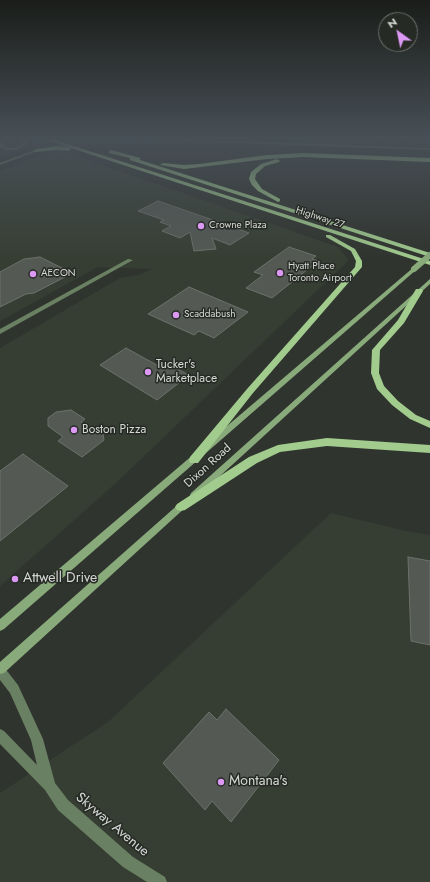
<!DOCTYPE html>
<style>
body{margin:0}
#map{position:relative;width:430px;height:882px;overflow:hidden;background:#30342e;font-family:Jost,sans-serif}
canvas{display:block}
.north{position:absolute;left:378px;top:12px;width:40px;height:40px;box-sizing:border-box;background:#262a25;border:1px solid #6c706b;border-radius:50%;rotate:327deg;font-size:11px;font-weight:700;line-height:16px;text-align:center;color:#d6d9d5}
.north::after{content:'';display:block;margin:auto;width:14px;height:18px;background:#dc99f4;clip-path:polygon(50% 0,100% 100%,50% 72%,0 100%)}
</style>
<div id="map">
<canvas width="430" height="882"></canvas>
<div class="north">N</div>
</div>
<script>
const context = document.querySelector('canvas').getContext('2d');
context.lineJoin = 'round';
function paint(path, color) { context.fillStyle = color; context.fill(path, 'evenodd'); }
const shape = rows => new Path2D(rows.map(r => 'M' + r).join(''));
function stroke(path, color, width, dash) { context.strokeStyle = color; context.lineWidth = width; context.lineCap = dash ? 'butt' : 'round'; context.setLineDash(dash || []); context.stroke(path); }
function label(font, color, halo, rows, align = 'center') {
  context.font = font + ' Jost,sans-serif'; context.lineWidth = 3; context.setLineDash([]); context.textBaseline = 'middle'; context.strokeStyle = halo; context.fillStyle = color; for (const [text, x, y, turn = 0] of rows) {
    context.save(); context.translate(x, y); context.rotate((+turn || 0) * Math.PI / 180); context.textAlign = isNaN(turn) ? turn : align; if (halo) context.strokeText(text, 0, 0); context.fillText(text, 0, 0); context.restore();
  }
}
const built = shape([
 [0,138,16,138,35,144,0,159],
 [222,138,430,138,430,142,415,143],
 [62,151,338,247,349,260,116,483,0,586,0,348,120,278,139,275,152,269,98,267,0,321,0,171,45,153],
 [331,513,406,531,430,535,430,882,0,882,0,793,108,722]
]);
const building = shape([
 [158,201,210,219,249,233,230,245,212,238,216,249,194,251,190,232,180,238,162,231,171,226,160,222,164,220,138,211,158,201],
 [289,247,316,256,312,259,318,261,272,298,246,288,263,275,254,272,289,247],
 [40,257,66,270,65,277,34,293,26,294,0,307,0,272,24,259,40,257],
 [189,287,248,312,214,338,199,331,194,335,148,314,189,287],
 [126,348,164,369,170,365,189,375,157,400,100,365,126,348],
 [71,410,85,419,81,422,103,434,104,440,82,457,58,441,63,437,48,426,48,418,56,412,71,410],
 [23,454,68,486,0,541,0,471,23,454],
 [408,557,430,561,430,645,411,641,408,557],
 [226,709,279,760,231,822,212,801,205,810,163,763,209,712,217,720,226,709]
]);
const minor = shape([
 [5,138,9,138,4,143,4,146,8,148,15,148,23,144,22,142,12,139,11,138,24,140,27,144,17,150,7,150,0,147,0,143,5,138],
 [126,138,149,138,430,148,430,150,128,139,126,138],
 [35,150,38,151,0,165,0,163,35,150],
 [128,259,133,260,0,334,0,329,128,259]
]);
const tertiary = shape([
 [0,665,4,667,18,685,43,739,55,783,68,800,133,857,165,877,167,882,147,882,123,867,58,810,45,790,0,744,0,729,4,731,37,765,31,740,10,693,0,680,0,665]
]);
const secondary = shape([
 [414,267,417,269,416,270,4,629,0,631,0,619,414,267],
 [430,279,430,284,197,497,194,498,191,497,190,495,191,493,430,279],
 [184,500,187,502,188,504,187,506,4,673,0,674,0,662,181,502,184,500]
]);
const primary = shape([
 [43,138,49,138,430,261,430,265,71,148,69,151,57,150,34,152,34,150,36,149,57,146,69,147,43,139,43,138],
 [111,150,140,158,140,160,430,253,430,257,130,160,130,158,109,153,109,151,111,150],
 [303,153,430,158,430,162,303,157,267,159,184,169,160,165,163,163,184,165,199,164,267,155,303,153],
 [277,159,280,161,279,162,265,166,256,174,255,179,262,189,280,199,280,201,278,202,258,191,252,185,249,179,251,172,261,164,277,159],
 [326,235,330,235,355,249,362,261,362,267,253,393,198,463,190,463,189,460,190,457,247,389,355,267,356,261,351,251,326,237,326,235],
 [416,289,422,289,423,291,404,323,380,350,379,373,384,386,398,401,416,415,430,421,430,428,410,419,392,405,377,389,371,373,372,350,398,320,416,289],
 [327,438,430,445,430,453,327,446,280,452,257,463,185,510,181,511,177,510,175,507,177,504,249,457,278,445,327,438]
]);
const secondaryBridge = shape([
 [414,269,430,255]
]);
const markers = [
 [201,226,4,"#dc99f4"],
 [280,273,4,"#dc99f4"],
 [33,274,4,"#dc99f4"],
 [176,315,4,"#dc99f4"],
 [148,372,4,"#dc99f4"],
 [74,430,4,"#dc99f4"],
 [15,579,4,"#dc99f4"],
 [221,782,4,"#dc99f4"]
];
const farStreetnames = [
 ["Highway 27",320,218,18]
];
const farPoinames = [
 ["Crowne Plaza",209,226],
 ["Hyatt Place",288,267],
 ["Toronto Airport",288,279],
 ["AECON",41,274],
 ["Scaddabush",184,315]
];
const poiNames = [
 ["Tucker's",156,365],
 ["Marketplace",156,379],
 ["Boston Pizza",82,430]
];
const streetNames = [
 ["Dixon Road",208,466,-42]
];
const nearPoinames = [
 ["Attwell Drive",23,579],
 ["Montana's",229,782]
];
const nearStreetnames = [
 ["Skyway Avenue",112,825,40]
];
paint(built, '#363e33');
paint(building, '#545953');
stroke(building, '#6d716b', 1);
paint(minor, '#6a8062');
paint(tertiary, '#6a8062');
paint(secondary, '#89ab7b');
paint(primary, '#a1cc8e');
stroke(secondaryBridge, '#89ab7b', 6);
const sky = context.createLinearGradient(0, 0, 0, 261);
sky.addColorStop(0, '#1a1d19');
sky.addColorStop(0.53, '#485057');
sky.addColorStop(1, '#48505700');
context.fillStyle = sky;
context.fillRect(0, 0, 430, 261);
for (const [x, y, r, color] of markers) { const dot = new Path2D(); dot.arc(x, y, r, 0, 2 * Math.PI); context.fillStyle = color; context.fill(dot); stroke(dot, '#262a25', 1.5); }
label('10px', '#d6d9d5', '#262a25', farStreetnames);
label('10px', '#d6d9d5', '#262a25', farPoinames, 'left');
label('12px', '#d6d9d5', '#262a25', poiNames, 'left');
label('12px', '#d6d9d5', '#262a25', streetNames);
label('14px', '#d6d9d5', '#262a25', nearPoinames, 'left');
label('14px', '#d6d9d5', '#262a25', nearStreetnames);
</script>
